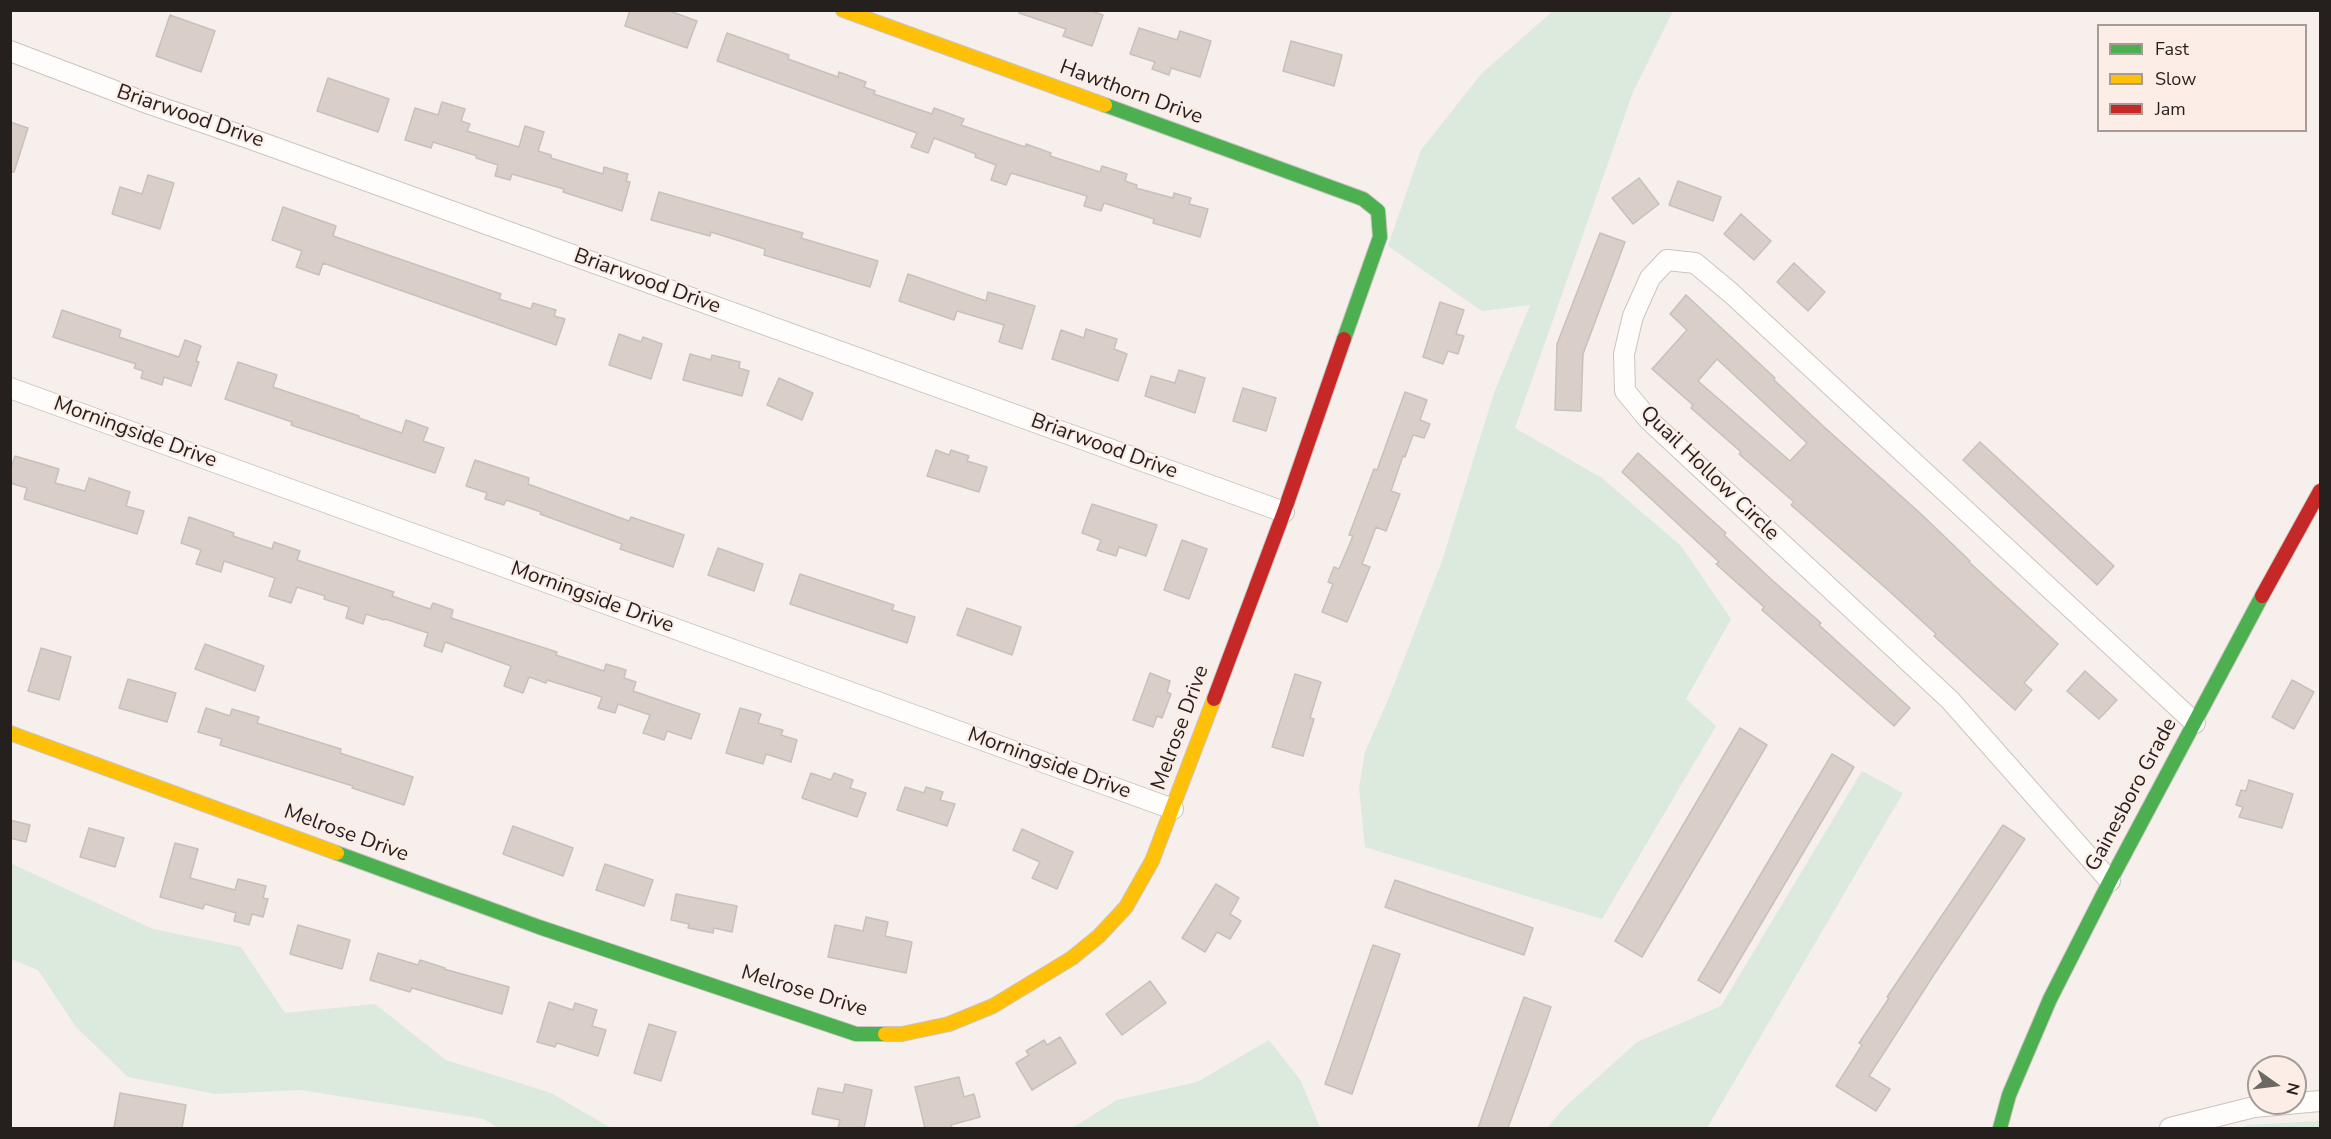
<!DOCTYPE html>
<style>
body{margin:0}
#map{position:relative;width:2331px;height:1139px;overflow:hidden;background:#f7efeb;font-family:"Nunito Sans",sans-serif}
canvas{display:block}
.frame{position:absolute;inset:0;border:12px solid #251f1d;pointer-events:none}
.legend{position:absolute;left:2097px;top:24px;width:210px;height:108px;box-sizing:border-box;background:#fcede6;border:2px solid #a69b96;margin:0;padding:8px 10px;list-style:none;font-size:18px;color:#251f1d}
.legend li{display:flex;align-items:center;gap:12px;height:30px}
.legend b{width:30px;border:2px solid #a69b96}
.north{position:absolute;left:2247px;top:1055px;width:60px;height:60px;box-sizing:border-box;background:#fcede6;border:2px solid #a69b96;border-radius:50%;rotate:104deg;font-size:16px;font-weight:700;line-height:24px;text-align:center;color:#251f1d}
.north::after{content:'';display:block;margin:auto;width:21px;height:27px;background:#6e6865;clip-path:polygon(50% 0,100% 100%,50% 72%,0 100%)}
</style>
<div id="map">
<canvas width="2331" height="1139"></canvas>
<div class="frame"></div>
<ul class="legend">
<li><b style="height:8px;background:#4caf50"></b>Fast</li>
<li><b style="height:8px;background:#ffc107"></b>Slow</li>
<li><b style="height:8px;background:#c62828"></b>Jam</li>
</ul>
<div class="north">N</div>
</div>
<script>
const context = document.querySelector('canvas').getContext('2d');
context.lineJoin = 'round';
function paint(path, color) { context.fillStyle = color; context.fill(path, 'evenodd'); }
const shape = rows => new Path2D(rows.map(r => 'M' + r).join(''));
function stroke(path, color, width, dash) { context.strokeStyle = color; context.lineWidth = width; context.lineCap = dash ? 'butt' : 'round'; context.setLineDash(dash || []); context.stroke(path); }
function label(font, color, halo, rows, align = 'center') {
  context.font = font + ' "Nunito Sans",sans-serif'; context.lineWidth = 4.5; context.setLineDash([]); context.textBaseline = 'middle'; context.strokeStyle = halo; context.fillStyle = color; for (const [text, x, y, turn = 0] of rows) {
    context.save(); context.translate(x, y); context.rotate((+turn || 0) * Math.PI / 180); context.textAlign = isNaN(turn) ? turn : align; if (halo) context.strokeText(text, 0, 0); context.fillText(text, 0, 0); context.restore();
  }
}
const green = shape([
 [1553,11,1673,11,1633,92,1515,428,1602,478,1681,546,1731,619,1686,699,1716,726,1602,919,1365,847,1359,788,1365,752,1390,695,1442,561,1494,393,1530,305,1482,311,1388,246,1421,150,1482,73],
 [1862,771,1903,793,1707,1128,1547,1128,1565,1107,1637,1042,1721,1006],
 [10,863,153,929,241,947,285,1013,375,1004,446,1060,551,1093,611,1128,498,1128,484,1119,300,1090,216,1094,128,1077,76,1027,38,970,11,959],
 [1269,1040,1301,1081,1320,1128,1072,1128,1117,1100,1197,1082],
 [2320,1121,2320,1128,2241,1128,2249,1125]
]);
const building = shape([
 [630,10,667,10,697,21,687,48,625,26,630,10],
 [1019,10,1089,10,1103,15,1092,46,1063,36,1066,29,1019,13,1019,10],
 [170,15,215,31,201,72,156,56,170,15],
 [1139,28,1177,40,1180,31,1211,41,1200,77,1171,68,1169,75,1152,69,1155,62,1130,54,1139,28],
 [727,33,789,55,788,59,838,77,839,72,866,82,864,87,875,91,874,94,932,114,934,108,964,119,961,125,1025,147,1026,144,1051,153,1050,156,1100,172,1102,166,1127,174,1125,181,1137,185,1136,188,1173,198,1174,193,1191,198,1189,204,1208,209,1200,237,1153,223,1154,219,1104,203,1101,211,1084,206,1087,196,1011,173,1006,185,991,180,996,165,975,157,976,154,934,138,928,153,911,147,917,133,717,61,727,33],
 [1291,41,1342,55,1334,86,1283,71,1291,41],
 [328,78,389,99,378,132,317,111,328,78],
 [442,102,465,109,461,121,470,124,467,131,519,147,525,126,544,132,538,151,551,155,551,158,603,174,604,167,628,174,626,181,630,182,622,211,563,192,564,189,512,174,510,180,495,176,498,165,476,158,477,156,433,142,431,148,405,140,415,108,438,115,442,102],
 [10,122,28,128,14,172,10,172,10,122],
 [148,175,174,183,160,229,112,214,120,187,142,194,148,175],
 [1639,178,1659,204,1633,224,1612,198,1639,178],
 [1678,181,1721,197,1713,221,1669,205,1678,181],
 [659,192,803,233,801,238,878,261,870,287,764,255,765,249,711,232,710,236,651,220,659,192],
 [283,207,336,226,333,236,501,294,499,299,531,309,533,303,556,310,554,316,565,319,556,345,323,263,319,275,296,267,302,251,272,240,283,207],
 [1741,214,1771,241,1754,260,1724,234,1741,214],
 [1600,233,1625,242,1583,354,1581,411,1555,410,1557,344,1600,233],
 [1794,263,1825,292,1808,311,1777,282,1794,263],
 [908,274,986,301,988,292,1035,306,1022,349,999,342,1004,325,957,311,954,320,899,301,908,274],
 [1686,295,1775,378,1774,380,1823,426,1921,514,1970,561,1969,562,2058,644,2024,683,2032,690,2015,710,1934,636,1936,634,1888,590,1791,505,1794,502,1739,454,1741,452,1691,408,1693,405,1652,369,1687,330,1670,314,1686,295],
 [1717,359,1807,443,1790,461,1698,381,1717,359],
 [1440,302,1464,310,1456,334,1464,336,1458,354,1448,351,1443,364,1423,357,1440,302],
 [62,310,121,330,119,337,179,357,185,340,201,346,196,361,199,362,191,386,164,377,162,385,141,378,143,371,134,368,136,364,53,337,62,310],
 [1086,329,1117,339,1114,349,1127,354,1118,381,1052,359,1061,330,1084,338,1086,329],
 [619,334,641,342,643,337,662,344,651,379,609,365,619,334],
 [690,354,711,360,712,355,740,362,739,368,749,371,742,396,683,380,690,354],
 [238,362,277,375,273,387,359,416,359,418,402,433,406,420,428,428,423,441,444,448,435,473,291,425,292,422,225,399,238,362],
 [1179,370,1205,378,1195,413,1145,396,1151,376,1175,383,1179,370],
 [779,378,813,393,802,420,767,405,779,378],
 [1243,388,1276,398,1266,431,1233,421,1243,388],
 [1405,392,1427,400,1420,420,1430,424,1424,438,1413,435,1405,457,1403,456,1391,491,1400,494,1386,531,1376,527,1362,564,1370,567,1347,622,1322,612,1333,584,1328,582,1334,567,1339,569,1353,536,1349,535,1374,469,1377,470,1405,392],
 [1980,442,2114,566,2097,585,1963,460,1980,442],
 [936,450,949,455,951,450,969,456,967,461,987,467,979,492,927,476,936,450],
 [1638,453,1726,533,1724,535,1772,580,1821,623,1819,625,1910,708,1894,726,1762,610,1764,607,1716,564,1719,562,1622,472,1638,453],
 [15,456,59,469,55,483,85,491,89,478,130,492,126,506,144,511,137,534,24,499,27,488,10,483,10,471,15,456],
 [475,460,529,478,528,484,629,521,631,517,684,535,673,567,620,549,622,544,540,514,541,512,506,500,504,505,485,499,487,493,466,486,475,460],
 [1092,504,1157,525,1146,556,1119,547,1116,556,1097,550,1101,540,1082,533,1092,504],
 [189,517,234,533,233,536,272,549,274,542,300,551,297,560,394,592,392,596,430,609,433,603,453,610,451,618,557,652,556,655,604,671,606,664,626,670,624,678,636,682,633,691,700,714,691,739,667,731,664,740,643,733,650,715,618,704,615,713,598,708,602,697,547,680,546,683,529,677,523,693,504,686,511,666,445,642,442,652,424,646,428,633,385,619,384,620,366,614,363,624,346,618,349,607,324,599,325,596,297,587,291,603,269,596,275,578,224,561,221,572,196,564,201,550,181,543,189,517],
 [1182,540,1207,549,1189,599,1164,590,1182,540],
 [718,548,763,564,754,591,708,575,718,548],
 [800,574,894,605,892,610,915,617,907,643,790,604,800,574],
 [967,608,1021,627,1012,655,957,635,967,608],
 [205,644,264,666,255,691,195,669,205,644],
 [41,648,71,657,59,700,28,691,41,648],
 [2085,671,2117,700,2099,719,2067,691,2085,671],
 [1150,673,1170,681,1167,692,1171,694,1162,718,1157,716,1153,727,1133,720,1150,673],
 [1295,674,1321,682,1310,718,1314,719,1303,756,1272,747,1295,674],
 [128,679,176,693,167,722,119,708,128,679],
 [2292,680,2314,692,2294,729,2272,717,2292,680],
 [206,708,230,716,232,709,259,717,257,723,341,749,340,753,413,777,404,805,352,788,353,786,220,745,222,739,198,732,206,708],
 [740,708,761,714,758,723,783,730,781,735,797,740,791,762,766,754,763,764,726,753,740,708],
 [1740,728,1767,745,1642,957,1615,941,1740,728],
 [1832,754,1854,767,1720,993,1698,980,1832,754],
 [811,773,831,780,834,773,853,780,850,788,866,793,857,817,802,798,811,773],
 [2249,780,2293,794,2282,828,2239,817,2243,807,2236,805,2241,790,2246,791,2249,780],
 [905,787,924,793,926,787,943,792,940,800,955,804,947,826,897,810,905,787],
 [10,820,30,825,26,842,10,838,10,820],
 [2003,825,2025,839,1935,973,1869,1076,1890,1089,1876,1111,1836,1086,1862,1045,1859,1043,1889,998,1887,997,2003,825],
 [513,826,573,848,563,876,503,854,513,826],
 [89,828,124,838,115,867,80,857,89,828],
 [1022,829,1073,852,1057,889,1032,878,1040,862,1013,850,1022,829],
 [175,843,198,849,190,878,235,890,238,879,266,886,263,898,268,899,263,917,252,914,249,925,234,921,236,913,205,904,203,909,160,897,175,843],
 [605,864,653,880,644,906,596,890,605,864],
 [1395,880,1533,928,1524,955,1385,907,1395,880],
 [1216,884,1239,898,1230,914,1241,921,1230,939,1217,932,1205,952,1182,938,1216,884],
 [676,894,737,906,732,932,714,928,713,933,688,928,689,924,671,920,676,894],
 [866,917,888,922,885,936,912,942,906,973,828,957,835,925,863,931,866,917],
 [298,925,350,940,342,969,290,954,298,925],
 [1373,945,1400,954,1352,1094,1325,1084,1373,945],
 [378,953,418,965,420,960,445,968,444,969,509,987,502,1014,412,988,410,992,370,980,378,953],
 [1150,981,1166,1003,1122,1035,1106,1014,1150,981],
 [1524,997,1551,1007,1528,1073,1508,1128,1478,1128,1524,997],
 [549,1002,573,1010,575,1003,597,1010,592,1026,606,1030,598,1056,557,1043,555,1047,537,1042,549,1002],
 [649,1024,676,1032,661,1081,634,1073,649,1024],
 [1060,1037,1076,1063,1032,1090,1016,1063,1029,1055,1026,1051,1044,1040,1047,1045,1060,1037],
 [959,1077,964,1097,974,1094,980,1117,951,1125,952,1128,925,1128,915,1087,959,1077],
 [845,1084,872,1090,864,1128,838,1128,840,1120,812,1114,818,1088,843,1093,845,1084],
 [120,1093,186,1105,182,1128,114,1128,120,1093]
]);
const street = shape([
 [10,51,139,100,254,140,1284,512],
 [10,388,1173,809],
 [2110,881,1950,700,1649,420,1625,391,1624,354,1633,316,1650,278,1667,260,1695,263,1731,293,2195,723],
 [2170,1128,2254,1107,2320,1101]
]);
const fast = shape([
 [1105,105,1363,199,1378,211,1380,237,1344,339],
 [337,853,539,927,856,1034,885,1034],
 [2000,1128,2009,1095,2050,999,2110,881,2262,596]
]);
const slow = shape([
 [843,10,1105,105],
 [10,733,337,853],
 [885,1034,902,1034,949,1024,993,1006,1072,958,1099,936,1126,907,1152,861,1214,699]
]);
const jam = shape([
 [2262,596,2320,491],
 [1214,699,1284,512,1344,339]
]);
const streetNames = [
 ["Hawthorn Drive",1131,93,20],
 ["Briarwood Drive",190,117,19],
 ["Briarwood Drive",647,282,20],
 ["Morningside Drive",135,433,20],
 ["Briarwood Drive",1104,447,20],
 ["Quail Hollow Circle",1709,474,44],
 ["Morningside Drive",592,598,20],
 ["Melrose Drive",1181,728,-70],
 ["Morningside Drive",1049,764,20],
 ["Gainesboro Grade",2132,795,-62],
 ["Melrose Drive",346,834,20],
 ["Melrose Drive",804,992,17]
];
paint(green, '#dce9dd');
paint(building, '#dacec8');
stroke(building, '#c7c0bd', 1.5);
stroke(street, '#cac4c1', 22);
stroke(fast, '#cac4c1', 16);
stroke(slow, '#cac4c1', 16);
stroke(jam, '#cac4c1', 16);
stroke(street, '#fefdfc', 20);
stroke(fast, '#4caf50', 14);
stroke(slow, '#ffc107', 14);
stroke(jam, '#c62828', 14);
label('21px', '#251f1d', '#fcede6', streetNames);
</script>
